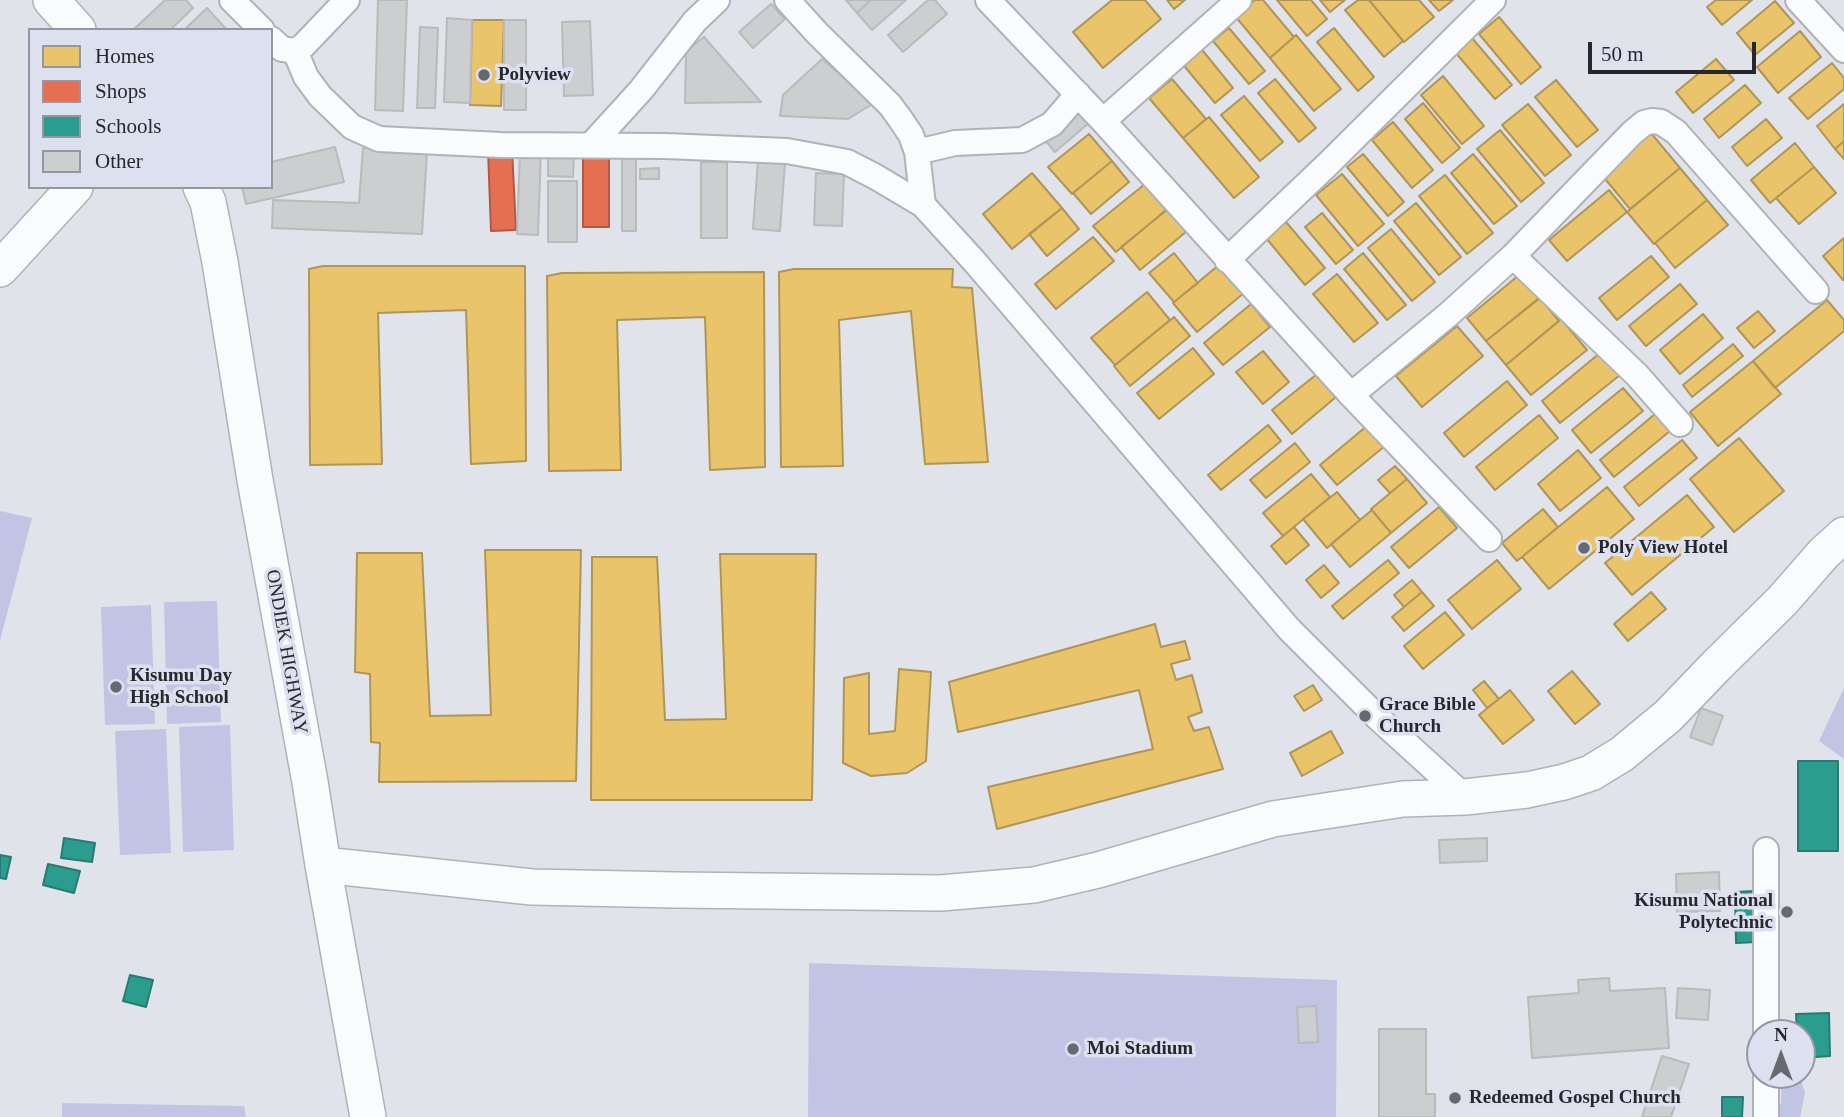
<!DOCTYPE html>
<style>
body{margin:0}
#map{position:relative;width:1844px;height:1117px;overflow:hidden;background:#e1e3eb;font-family:"Times New Roman",serif}
canvas{display:block}
.legend{position:absolute;left:28px;top:28px;width:245px;height:161px;box-sizing:border-box;background:#dde0ef;border:2px solid #9496a2;margin:0;padding:9px 12px;list-style:none;font-size:21px;color:#27282e}
.legend li{display:flex;align-items:center;gap:14px;height:35px}
.legend b{width:35px;border:2px solid #9496a2}
.north{position:absolute;left:1746px;top:1019px;width:70px;height:70px;box-sizing:border-box;background:#dde0ef;border:2px solid #9496a2;border-radius:50%;rotate:0deg;font-size:19px;font-weight:700;line-height:28px;text-align:center;color:#27282e}
.north::after{content:'';display:block;margin:auto;width:24px;height:32px;background:#686970;clip-path:polygon(50% 0,100% 100%,50% 72%,0 100%)}
.scale{position:absolute;left:1588px;top:42px;width:168px;height:32px;box-sizing:border-box;border:4px solid #27282e;border-top:0;padding-left:9px;font-size:21px;line-height:24px;white-space:nowrap;color:#27282e;-webkit-text-stroke:5px #dde0ef;paint-order:stroke}
</style>
<div id="map">
<canvas width="1844" height="1117"></canvas>
<ul class="legend">
<li><b style="height:19px;background:#e9c46a"></b>Homes</li>
<li><b style="height:19px;background:#e76f51"></b>Shops</li>
<li><b style="height:19px;background:#2a9d8f"></b>Schools</li>
<li><b style="height:19px;background:#cdcecf"></b>Other</li>
</ul>
<div class="north">N</div>
<div class="scale">50 m</div>
</div>
<script>
const context = document.querySelector('canvas').getContext('2d');
context.lineJoin = 'round';
function paint(path, color) { context.fillStyle = color; context.fill(path, 'evenodd'); }
const shape = rows => new Path2D(rows.map(r => 'M' + r).join(''));
function stroke(path, color, width, dash) { context.strokeStyle = color; context.lineWidth = width; context.lineCap = dash ? 'butt' : 'round'; context.setLineDash(dash || []); context.stroke(path); }
function label(font, color, halo, rows, align = 'center') {
  context.font = font + ' "Times New Roman",serif'; context.lineWidth = 7; context.setLineDash([]); context.textBaseline = 'middle'; context.strokeStyle = halo; context.fillStyle = color; for (const [text, x, y, turn = 0] of rows) {
    context.save(); context.translate(x, y); context.rotate((+turn || 0) * Math.PI / 180); context.textAlign = isNaN(turn) ? turn : align; if (halo) context.strokeText(text, 0, 0); context.fillText(text, 0, 0); context.restore();
  }
}
const green = shape([
 [0,511,32,518,0,641],
 [217,601,221,722,167,724,164,602],
 [151,605,155,724,105,725,101,607],
 [1844,688,1844,759,1819,741],
 [230,725,234,850,183,852,179,727],
 [166,729,171,853,120,855,115,731],
 [809,963,1337,980,1336,1117,808,1117],
 [1782,1075,1800,1077,1805,1093,1800,1117,1777,1117,1776,1111,1781,1103],
 [62,1103,244,1106,246,1117,62,1117]
]);
const homes = shape([
 [1112,0,1145,0,1161,19,1103,68,1073,32,1112,0],
 [1167,0,1185,0,1174,9,1167,0],
 [1255,0,1263,0,1294,37,1270,58,1235,16,1255,0],
 [1277,0,1311,0,1327,19,1307,36,1277,0],
 [1320,0,1345,0,1330,12,1320,0],
 [1358,0,1369,0,1403,41,1384,57,1345,10,1358,0],
 [1369,0,1419,0,1434,17,1404,42,1369,0],
 [1429,0,1453,0,1439,11,1429,0],
 [1716,0,1752,0,1722,25,1707,7,1716,0],
 [1775,1,1794,23,1755,55,1737,33,1775,1],
 [1499,17,1541,67,1521,84,1479,34,1499,17],
 [472,20,504,20,501,106,470,105,472,20],
 [1229,28,1265,71,1249,84,1213,41,1229,28],
 [1334,28,1374,77,1358,91,1317,42,1334,28],
 [1800,31,1821,57,1778,93,1757,67,1800,31],
 [1296,35,1341,89,1314,111,1270,58,1296,35],
 [1472,38,1512,85,1495,99,1455,52,1472,38],
 [1199,46,1233,88,1215,103,1180,61,1199,46],
 [1716,59,1734,80,1693,113,1676,92,1716,59],
 [1832,63,1844,78,1844,89,1808,119,1789,98,1832,63],
 [1443,76,1484,126,1462,144,1421,95,1443,76],
 [1172,79,1206,119,1183,138,1149,98,1172,79],
 [1275,79,1316,128,1299,142,1258,93,1275,79],
 [1556,80,1598,130,1577,147,1535,97,1556,80],
 [1745,85,1761,103,1719,138,1704,119,1745,85],
 [1244,96,1283,142,1260,161,1221,115,1244,96],
 [1423,103,1460,148,1442,163,1405,119,1423,103],
 [1528,104,1571,155,1545,176,1502,125,1528,104],
 [1844,104,1844,141,1835,149,1817,126,1844,104],
 [1209,117,1259,177,1234,198,1183,138,1209,117],
 [1766,119,1782,138,1747,166,1732,147,1766,119],
 [1393,122,1433,170,1412,188,1372,140,1393,122],
 [1500,130,1544,183,1521,202,1477,149,1500,130],
 [1651,133,1680,168,1630,209,1601,174,1651,133],
 [1089,134,1112,161,1072,194,1048,167,1089,134],
 [1844,141,1844,159,1835,149,1844,141],
 [1795,143,1814,167,1770,203,1751,180,1795,143],
 [1363,154,1404,202,1388,216,1347,167,1363,154],
 [1473,154,1517,206,1494,224,1451,173,1473,154],
 [1112,161,1129,182,1091,214,1073,193,1112,161],
 [1814,167,1836,193,1799,224,1776,198,1814,167],
 [1680,168,1707,200,1654,244,1627,212,1680,168],
 [1032,173,1062,208,1012,249,983,214,1032,173],
 [1342,174,1384,224,1358,246,1316,195,1342,174],
 [1445,175,1493,233,1467,254,1419,196,1445,175],
 [1145,184,1166,210,1116,252,1093,226,1145,184],
 [1609,190,1627,212,1567,261,1549,240,1609,190],
 [1707,200,1728,225,1675,268,1655,243,1707,200],
 [1416,203,1461,257,1439,275,1394,221,1416,203],
 [1062,208,1079,229,1047,256,1029,234,1062,208],
 [1168,209,1187,231,1140,270,1121,247,1168,209],
 [1322,213,1353,250,1336,264,1305,227,1322,213],
 [1281,216,1325,268,1305,285,1261,232,1281,216],
 [1391,229,1435,282,1412,301,1368,248,1391,229],
 [1093,237,1114,261,1056,309,1035,284,1093,237],
 [1844,238,1844,280,1843,280,1823,256,1844,238],
 [1174,253,1198,283,1174,302,1149,273,1174,253],
 [1363,253,1406,305,1387,320,1344,269,1363,253],
 [1651,256,1669,277,1617,320,1599,298,1651,256],
 [1220,264,1244,293,1197,332,1173,303,1220,264],
 [323,266,525,266,526,461,471,464,466,310,378,313,382,464,310,465,309,269,323,266],
 [794,269,953,269,952,287,972,288,988,462,925,464,911,311,839,320,843,466,781,467,779,272,794,269],
 [764,272,765,467,710,470,705,317,617,320,621,470,549,471,547,276,562,273,764,272],
 [1337,274,1378,323,1354,342,1313,294,1337,274],
 [1519,275,1539,298,1486,341,1467,318,1519,275],
 [1680,284,1697,304,1646,346,1629,326,1680,284],
 [1147,292,1170,320,1115,365,1091,338,1147,292],
 [1540,298,1559,321,1506,365,1486,341,1540,298],
 [1827,300,1844,320,1844,331,1775,388,1753,361,1827,300],
 [1251,304,1270,327,1223,365,1204,343,1251,304],
 [1758,311,1775,331,1754,348,1737,328,1758,311],
 [1703,314,1723,338,1680,374,1660,350,1703,314],
 [1174,317,1190,336,1130,386,1114,366,1174,317],
 [1561,319,1587,350,1531,395,1506,365,1561,319],
 [1457,326,1483,356,1422,407,1396,376,1457,326],
 [1733,344,1743,356,1692,397,1683,385,1733,344],
 [1193,348,1214,374,1159,419,1137,393,1193,348],
 [1263,351,1289,382,1263,404,1236,372,1263,351],
 [1601,352,1620,375,1560,423,1542,401,1601,352],
 [1753,361,1781,394,1718,446,1690,412,1753,361],
 [1317,374,1336,397,1292,434,1272,410,1317,374],
 [1507,381,1527,405,1464,457,1444,433,1507,381],
 [1623,388,1643,411,1591,453,1572,430,1623,388],
 [1655,414,1670,431,1614,477,1600,460,1655,414],
 [1539,415,1558,438,1495,490,1476,467,1539,415],
 [1268,425,1281,441,1221,490,1208,475,1268,425],
 [1368,425,1385,446,1337,485,1320,465,1368,425],
 [1739,438,1784,491,1734,532,1690,479,1739,438],
 [1682,440,1697,458,1639,506,1624,487,1682,440],
 [1295,443,1310,462,1266,498,1250,480,1295,443],
 [1578,450,1601,478,1560,511,1538,484,1578,450],
 [1395,466,1407,479,1390,493,1378,480,1395,466],
 [1311,474,1330,497,1283,536,1263,513,1311,474],
 [1407,479,1427,503,1391,533,1371,509,1407,479],
 [1607,487,1634,519,1549,589,1522,557,1607,487],
 [1337,492,1360,520,1327,548,1303,519,1337,492],
 [1687,495,1714,527,1632,595,1605,563,1687,495],
 [1439,507,1457,528,1409,568,1391,547,1439,507],
 [1543,509,1558,527,1517,561,1502,543,1543,509],
 [1372,510,1391,533,1350,567,1331,544,1372,510],
 [1294,527,1309,545,1286,564,1271,546,1294,527],
 [485,550,581,550,576,781,379,782,380,743,371,742,370,674,355,672,357,553,422,553,430,716,491,715,485,550],
 [720,554,816,554,812,800,591,800,592,557,657,557,665,720,726,719,720,554],
 [1388,560,1399,573,1343,619,1332,606,1388,560],
 [1497,560,1521,589,1472,629,1448,600,1497,560],
 [1324,565,1339,583,1321,598,1306,580,1324,565],
 [1412,580,1422,592,1404,607,1394,595,1412,580],
 [1422,592,1434,606,1404,631,1392,617,1422,592],
 [1651,592,1666,609,1628,641,1614,624,1651,592],
 [1445,612,1464,635,1423,669,1404,646,1445,612],
 [1155,624,1161,647,1185,641,1190,659,1171,664,1176,680,1192,675,1202,712,1188,717,1194,731,1209,727,1223,769,997,829,988,787,1153,749,1139,690,958,732,949,682,1155,624],
 [899,669,931,672,926,761,907,773,871,776,843,763,844,678,869,673,869,734,895,731,899,669],
 [1572,671,1600,704,1575,724,1548,691,1572,671],
 [1484,681,1499,699,1487,708,1473,690,1484,681],
 [1313,685,1322,700,1304,711,1294,696,1313,685],
 [1510,690,1534,720,1503,744,1479,715,1510,690],
 [1331,731,1343,753,1302,776,1290,753,1331,731]
]);
const shops = shape([
 [512,149,516,230,491,231,488,150,512,149],
 [583,152,609,152,609,227,583,227,583,152]
]);
const schools = shape([
 [1798,761,1838,761,1838,851,1798,851,1798,761],
 [64,838,95,843,92,862,61,858,64,838],
 [0,855,11,857,6,879,0,878,0,855],
 [48,864,80,871,74,893,43,885,48,864],
 [1755,891,1756,942,1736,943,1735,892,1755,891],
 [130,975,153,980,146,1007,123,1001,130,975],
 [1829,1013,1830,1056,1802,1058,1802,1033,1797,1033,1796,1014,1829,1013],
 [1722,1097,1743,1097,1742,1117,1722,1117,1722,1097]
]);
const building = shape([
 [165,0,186,0,193,8,170,30,133,30,165,0],
 [378,0,407,0,403,111,375,110,378,0],
 [846,0,871,0,857,13,846,0],
 [871,0,906,0,872,30,857,13,871,0],
 [928,0,935,0,947,14,903,52,888,35,928,0],
 [771,4,785,19,753,48,739,32,771,4],
 [207,8,227,30,184,30,207,8],
 [447,18,472,20,470,103,444,102,447,18],
 [504,20,526,20,526,110,504,110,504,20],
 [590,21,593,95,564,96,562,22,590,21],
 [420,27,438,28,435,108,417,108,420,27],
 [704,37,761,102,685,103,686,51,704,37],
 [822,59,874,103,848,119,780,116,783,95,822,59],
 [1080,112,1089,123,1055,152,1045,140,1080,112],
 [335,147,344,182,246,204,242,187,271,187,271,162,335,147],
 [363,148,427,152,422,234,272,228,273,200,359,203,363,148],
 [520,150,541,150,538,235,517,234,520,150],
 [548,153,574,155,573,177,548,176,548,153],
 [622,156,636,156,636,231,622,231,622,156],
 [758,160,785,162,780,231,753,229,758,160],
 [701,162,727,162,727,238,701,238,701,162],
 [659,168,659,179,640,179,640,169,659,168],
 [816,173,844,174,842,226,814,225,816,173],
 [548,181,577,181,577,242,548,242,548,181],
 [1701,708,1723,716,1712,745,1690,737,1701,708],
 [1487,838,1487,861,1440,863,1439,840,1487,838],
 [1719,872,1720,911,1677,912,1676,874,1719,872],
 [1609,978,1610,991,1665,988,1669,1048,1532,1058,1528,997,1579,993,1578,980,1609,978],
 [1678,988,1710,990,1708,1020,1676,1018,1678,988],
 [1316,1006,1318,1042,1299,1043,1297,1007,1316,1006],
 [1379,1029,1426,1029,1426,1094,1435,1094,1435,1117,1379,1117,1379,1029],
 [1662,1056,1689,1064,1671,1117,1642,1117,1662,1056]
]);
const street = shape([
 [232,0,262,30],
 [787,0,817,33,890,105,901,120,911,135,917,152,923,205],
 [988,0,1103,121,1351,395,1489,539],
 [1798,0,1844,50],
 [271,39,282,49,295,51,303,46,347,0],
 [295,51,306,77,320,96,352,127,379,139,501,145,665,146,787,151,847,162,876,177,923,205,974,261,1289,629,1377,717,1465,797],
 [1103,121,1239,0],
 [591,145,641,90,695,21,717,0],
 [917,152,955,143,1022,140,1052,124,1078,94],
 [1513,256,1637,375,1680,424],
 [1227,260,1327,165,1493,0],
 [1351,395,1449,314,1513,256,1632,133,1644,123,1652,121,1661,122,1676,132,1816,291],
 [1766,850,1766,1033],
 [1766,1075,1766,1117]
]);
const secondary = shape([
 [51,0,78,30],
 [201,187,208,202,220,262,255,480,310,782,323,865,368,1117],
 [0,269,75,187],
 [323,865,532,887,676,890,941,893,1034,885,1098,870,1273,819,1403,799,1465,797,1527,790,1564,782,1591,773,1622,754,1668,716,1717,665,1782,601,1824,553,1844,535]
]);
const markers = [
 [484,75,7,"#686970"],
 [1584,548,7,"#686970"],
 [116,687,7,"#686970"],
 [1365,716,7,"#686970"],
 [1787,912,7,"#686970"],
 [1073,1049,7,"#686970"],
 [1455,1098,7,"#686970"]
];
const poiNames = [
 ["Polyview",498,75],
 ["Poly View Hotel",1598,548],
 ["Kisumu Day",130,676],
 ["High School",130,698],
 ["Grace Bible",1379,705],
 ["Church",1379,727],
 ["Kisumu National",1773,901,"right"],
 ["Polytechnic",1773,923,"right"],
 ["Moi Stadium",1087,1049],
 ["Redeemed Gospel Church",1469,1098]
];
const streetNames = [
 ["ONDIEK HIGHWAY",286,652,80]
];
paint(green, '#c1c5e3');
paint(homes, '#e9c46a');
stroke(homes, '#af9558', 2);
paint(shops, '#e76f51');
stroke(shops, '#ad5a46', 2);
paint(schools, '#2a9d8f');
stroke(schools, '#297a72', 2);
paint(building, '#cdcecf');
stroke(building, '#b9babb', 2);
stroke(street, '#b1b2b8', 28);
stroke(secondary, '#b1b2b8', 38);
stroke(street, '#fafbfc', 24);
stroke(secondary, '#fafbfc', 35);
for (const [x, y, r, color] of markers) { const dot = new Path2D(); dot.arc(x, y, r, 0, 2 * Math.PI); context.fillStyle = color; context.fill(dot); stroke(dot, '#dde0ef', 2.5); }
label('bold 19px', '#27282e', '#dde0ef', poiNames, 'left');
label('19px', '#27282e', '#dde0ef', streetNames);
</script>
